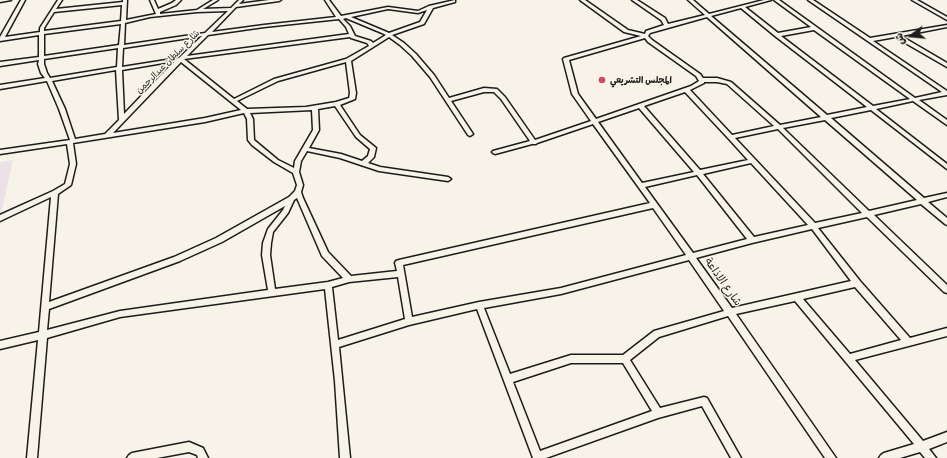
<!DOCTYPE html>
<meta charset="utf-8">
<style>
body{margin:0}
#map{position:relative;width:947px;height:458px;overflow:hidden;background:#f7f3e8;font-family:Delius,"Playpen Sans Arabic",sans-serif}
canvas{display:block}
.north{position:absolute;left:891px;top:16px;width:40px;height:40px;-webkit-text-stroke:3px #f7f3e8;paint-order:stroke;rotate:254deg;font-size:11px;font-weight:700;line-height:16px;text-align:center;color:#1c1c1c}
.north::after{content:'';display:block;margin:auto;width:14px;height:18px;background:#1c1c1c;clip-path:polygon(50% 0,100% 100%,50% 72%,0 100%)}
</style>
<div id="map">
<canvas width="947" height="458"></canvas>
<div class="north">ش</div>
</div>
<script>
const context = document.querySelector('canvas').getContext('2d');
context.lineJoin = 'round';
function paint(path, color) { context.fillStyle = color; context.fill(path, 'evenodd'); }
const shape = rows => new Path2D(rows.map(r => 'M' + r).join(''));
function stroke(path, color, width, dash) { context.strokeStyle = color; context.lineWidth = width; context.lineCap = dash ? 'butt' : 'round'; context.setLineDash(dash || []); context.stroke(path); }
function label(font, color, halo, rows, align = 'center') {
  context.font = font + ' Delius,"Playpen Sans Arabic",sans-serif'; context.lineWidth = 3; context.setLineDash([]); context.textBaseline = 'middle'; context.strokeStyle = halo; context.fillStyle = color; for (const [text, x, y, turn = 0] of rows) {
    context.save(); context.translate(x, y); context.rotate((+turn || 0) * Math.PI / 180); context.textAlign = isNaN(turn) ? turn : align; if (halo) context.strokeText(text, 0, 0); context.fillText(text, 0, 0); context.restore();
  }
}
const built = shape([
 [13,160,1,214,0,215,0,162]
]);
const street = shape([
 [0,0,11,0,0,2,0,0],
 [21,0,25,0,5,37,40,32,40,28,58,0,62,0,56,9,123,2,123,0,127,0,126,20,156,14,150,0,154,0,158,9,172,3,176,0,181,0,176,5,160,12,160,14,197,10,213,0,218,0,203,9,231,8,239,0,243,0,239,4,269,0,281,0,279,1,236,7,212,32,264,25,336,17,325,0,329,0,341,16,388,7,418,11,429,6,455,0,455,2,433,8,424,24,392,35,404,43,416,54,434,75,449,98,484,88,497,89,505,97,535,140,591,121,572,94,563,59,564,58,641,36,624,32,580,0,585,0,628,30,645,34,646,31,664,25,661,20,632,0,637,0,665,18,668,24,705,15,688,0,693,0,709,14,764,0,771,0,745,7,778,33,811,27,774,0,779,0,915,98,942,92,808,0,813,0,870,38,947,25,947,27,901,36,947,63,947,67,895,37,873,41,947,91,947,95,919,100,947,120,947,125,913,101,876,109,947,164,947,169,871,110,831,118,924,198,947,193,947,197,928,202,947,218,947,225,945,224,921,204,874,215,947,285,947,293,944,292,867,217,818,228,860,281,910,338,947,328,947,336,855,360,923,441,947,432,947,442,929,449,936,458,925,458,920,452,900,458,879,458,881,455,884,453,914,444,795,301,736,314,836,458,825,458,728,316,659,337,630,360,660,408,704,397,707,398,741,458,731,458,702,406,658,418,546,458,533,458,477,309,409,325,339,347,350,458,340,458,335,381,325,289,120,317,47,338,37,458,27,458,38,340,0,349,0,341,39,332,51,197,0,221,0,215,53,191,65,184,70,164,67,144,0,154,0,150,70,140,59,109,47,81,0,89,0,85,45,78,41,73,38,64,39,60,0,66,0,62,39,57,39,35,0,41,0,37,21,0],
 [122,5,121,21,44,31,44,28,54,12,122,5],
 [741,8,775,36,867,107,827,115,711,16,741,8],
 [388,9,418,13,427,10,420,22,389,33,351,17,388,9],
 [228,11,205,33,124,45,125,23,150,17,197,12,228,11],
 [707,17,821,117,780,125,731,82,717,78,703,78,700,74,652,40,648,36,650,33,707,17],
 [346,18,382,33,386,35,373,43,371,41,355,36,350,26,343,19,346,18],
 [339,19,346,27,349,34,187,56,208,35,264,27,339,19],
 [121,24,119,45,44,56,44,34,121,24],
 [814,30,910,99,873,106,781,36,814,30],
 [202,36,179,58,122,67,123,48,202,36],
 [350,37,351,38,367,43,369,46,346,59,274,79,234,99,184,59,350,37],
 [389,37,400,45,412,56,430,77,468,135,470,136,473,134,451,101,484,92,494,92,501,99,530,141,493,151,492,152,493,153,495,154,532,144,536,144,537,143,593,124,650,203,399,260,396,261,395,263,397,271,351,276,328,252,303,198,301,192,303,185,299,172,301,161,307,151,340,158,379,171,448,181,451,179,448,177,380,167,368,163,374,157,376,148,360,135,340,105,355,99,356,93,351,61,389,37],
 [645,38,648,42,696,76,699,81,691,86,596,119,578,94,569,60,645,38],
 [118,48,117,67,50,78,47,73,44,64,44,59,118,48],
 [175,61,166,70,124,114,122,70,175,61],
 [181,62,241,110,205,118,113,133,181,62],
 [346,62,350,93,349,98,336,102,306,107,247,109,237,101,278,81,346,62],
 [116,70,119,120,105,134,75,139,65,109,52,81,116,70],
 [704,82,717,82,727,84,774,126,732,135,690,90,704,83,704,82],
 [685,92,728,138,748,160,700,170,644,106,685,92],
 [335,106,356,137,370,149,368,156,362,161,341,154,309,148,319,130,318,109,335,106],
 [639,108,694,172,642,183,598,122,639,108],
 [312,110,313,130,295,161,294,168,278,160,254,140,253,119,250,113,312,110],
 [244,113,247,119,248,140,252,145,274,162,293,173,297,185,295,191,289,197,216,238,174,257,49,302,58,194,71,185,76,164,73,143,205,122,244,113],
 [825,120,917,200,869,211,783,128,825,120],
 [778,129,862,213,815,223,735,138,778,129],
 [751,163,808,225,754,237,703,174,751,163],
 [697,175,747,239,693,253,645,187,697,175],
 [297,198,322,256,343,278,328,282,275,289,270,255,271,243,273,232,288,213,294,200,297,198],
 [285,206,283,210,268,229,263,243,262,255,268,290,120,311,47,330,49,309,180,261,222,242,285,206],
 [653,208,686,255,561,288,479,302,412,317,403,265,653,208],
 [812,229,851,281,732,308,696,258,752,243,812,229],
 [689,260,724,311,654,331,623,355,571,355,510,374,484,308,561,294,689,260],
 [398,277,405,319,338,340,332,287,349,282,398,277],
 [855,287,901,340,850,354,803,299,855,287],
 [571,363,623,363,652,411,540,451,513,382,571,363],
 [912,0,917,0,947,17,947,20,912,0],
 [189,442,203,448,208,458,198,458,197,455,189,452,157,458,127,458,129,455,132,453,189,442]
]);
const markers = [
 [602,80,4,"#d1495b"]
];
const farStreetnames = [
 ["شارع سلطان عبدالرحمن",168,62,-45]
];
const farPoinames = [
 ["المجلس التشريعي",610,80]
];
const streetNames = [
 ["شارع الاذاعة",723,282,55]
];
paint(built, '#ece1e7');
stroke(street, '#1c1c1c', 3);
paint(street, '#f7f3e8');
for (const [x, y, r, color] of markers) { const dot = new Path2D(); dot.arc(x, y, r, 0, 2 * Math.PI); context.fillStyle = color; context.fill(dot); stroke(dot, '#f7f3e8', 1.5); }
label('9px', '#1c1c1c', '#f7f3e8', farStreetnames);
label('bold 9px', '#1c1c1c', '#f7f3e8', farPoinames, 'left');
label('11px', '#1c1c1c', '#f7f3e8', streetNames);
</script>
